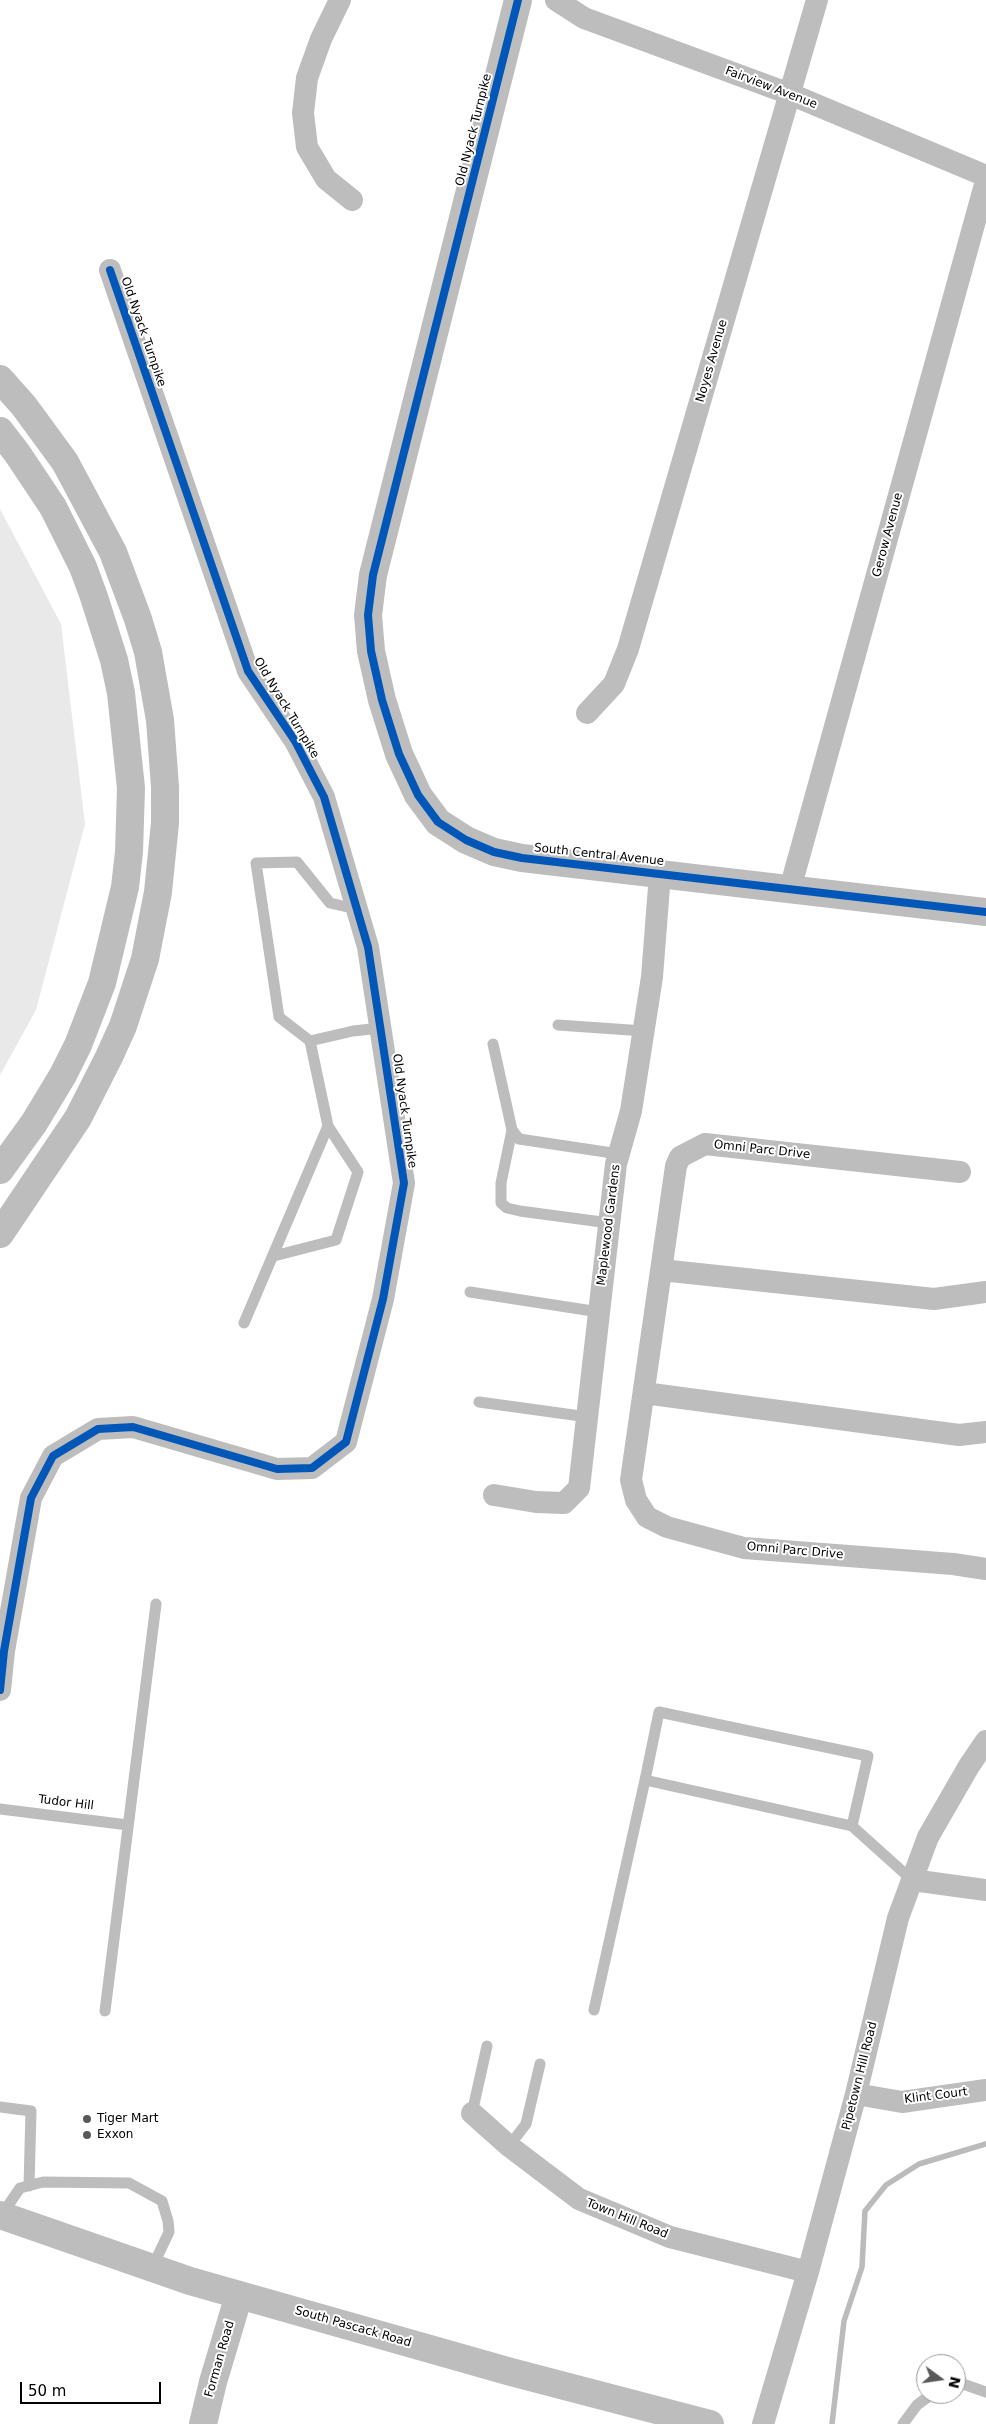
<!DOCTYPE html>
<style>
body{margin:0}
#map{position:relative;width:986px;height:2424px;overflow:hidden;background:#fff;font-family:"DejaVu Sans",sans-serif}
canvas{display:block}
.north{position:absolute;left:916px;top:2354px;width:50px;height:50px;box-sizing:border-box;background:#fff;border:1px solid #999;border-radius:50%;rotate:104deg;font-size:14px;font-weight:700;line-height:20px;text-align:center;color:#000}
.north::after{content:'';display:block;margin:auto;width:18px;height:22px;background:#595959;clip-path:polygon(50% 0,100% 100%,50% 72%,0 100%)}
.scale{position:absolute;left:20px;top:2382px;width:141px;height:22px;box-sizing:border-box;border:2px solid #000;border-top:0;padding-left:6px;font-size:15px;line-height:18px;white-space:nowrap;color:#000;-webkit-text-stroke:4px #fff;paint-order:stroke}
</style>
<div id="map">
<canvas width="986" height="2424"></canvas>
<div class="north">N</div>
<div class="scale">50 m</div>
</div>
<script>
const context = document.querySelector('canvas').getContext('2d');
context.lineJoin = 'round';
function paint(path, color) { context.fillStyle = color; context.fill(path, 'evenodd'); }
const shape = rows => new Path2D(rows.map(r => 'M' + r).join(''));
function stroke(path, color, width, dash) { context.strokeStyle = color; context.lineWidth = width; context.lineCap = dash ? 'butt' : 'round'; context.setLineDash(dash || []); context.stroke(path); }
function label(font, color, halo, rows, align = 'center') {
  context.font = font + ' "DejaVu Sans",sans-serif'; context.lineWidth = 4; context.setLineDash([]); context.textBaseline = 'middle'; context.strokeStyle = halo; context.fillStyle = color; for (const [text, x, y, turn = 0] of rows) {
    context.save(); context.translate(x, y); context.rotate((+turn || 0) * Math.PI / 180); context.textAlign = isNaN(turn) ? turn : align; if (halo) context.strokeText(text, 0, 0); context.fillText(text, 0, 0); context.restore();
  }
}
const green = shape([
 [0,509,61,624,85,824,36,1010,0,1075]
]);
const stream = shape([
 [832,2424,844,2321,862,2267,865,2211,886,2185,919,2164,986,2144]
]);
const service = shape([
 [558,1025,644,1031],
 [310,1041,279,1017,256,863,297,862,330,903,356,909],
 [493,1044,512,1130,519,1139,619,1154],
 [512,1130,501,1183,501,1203,507,1208,520,1211,609,1223],
 [274,1256,336,1240,358,1172,328,1126],
 [470,1292,599,1312],
 [244,1323,328,1126,310,1041,353,1031,381,1028],
 [479,1402,588,1417],
 [0,1809,128,1825],
 [852,1826,868,1756,659,1712,645,1780,852,1826,912,1880],
 [594,2010,645,1780],
 [105,2011,156,1604],
 [0,2107,31,2111,29,2186],
 [472,2113,487,2046],
 [509,2146,526,2124,540,2064],
 [1,2216,20,2188,43,2182,129,2183,162,2201,168,2221,169,2232,152,2268],
 [956,2385,963,2384,986,2392],
 [903,2424,917,2405,932,2394]
]);
const minor = shape([
 [340,0,321,39,307,78,303,113,307,147,326,179,352,200],
 [556,0,584,18,790,94,986,176],
 [587,713,614,684,628,649,817,0],
 [790,889,986,181],
 [960,1172,705,1144,680,1157,676,1166,631,1480,636,1500,647,1517,667,1527,744,1548,953,1564,986,1569],
 [661,1270,934,1299,986,1292],
 [644,1393,959,1435,986,1432],
 [494,1495,536,1502,564,1503,579,1488,616,1164,631,1111,652,977,660,874],
 [0,1690,4,1651,31,1498,53,1456,98,1429,133,1427,277,1469,312,1468,346,1442,383,1299,404,1183,368,947,324,797,295,741,248,671,110,270],
 [912,1880,986,1890],
 [856,2094,902,2102,986,2090],
 [472,2113,509,2146,579,2199,670,2237,808,2272],
 [763,2424,808,2272,856,2094,898,1918,928,1837,969,1766,986,1741]
]);
const tertiary = shape([
 [518,0,373,575,368,615,371,651,382,700,399,754,418,795,438,822,466,840,494,852,522,858,986,912],
 [0,2215,190,2281,511,2372,710,2424],
 [203,2424,213,2382,239,2295]
]);
const motorway = shape([
 [0,379,24,406,65,462,113,552,138,619,148,652,160,720,165,787,165,823,158,892,145,959,123,1026,109,1057,78,1118,0,1234],
 [0,431,17,453,53,507,83,567,94,597,114,660,121,693,131,788,129,852,125,887,102,983,78,1045,63,1075,34,1123,0,1170]
]);
const cycleway = shape([
 [518,0,373,575,368,615,371,651,382,700,399,754,418,795,438,822,466,840,494,852,522,858,986,912],
 [0,1690,4,1651,31,1498,53,1456,98,1429,133,1427,277,1469,312,1468,346,1442,383,1299,404,1183,368,947,324,797,295,741,248,671,110,270]
]);
const markers = [
 [87,2119,5,"#595959"],
 [87,2135,5,"#595959"]
];
const streetNames = [
 ["Fairview Avenue",771,88,21],
 ["Old Nyack Turnpike",474,130,-76],
 ["Old Nyack Turnpike",143,332,71],
 ["Noyes Avenue",712,361,-74],
 ["Gerow Avenue",888,535,-75],
 ["Old Nyack Turnpike",286,708,59],
 ["South Central Avenue",599,855,6],
 ["Old Nyack Turnpike",404,1111,82],
 ["Omni Parc Drive",762,1150,6],
 ["Maplewood Gardens",609,1225,-83],
 ["Omni Parc Drive",795,1551,5],
 ["Tudor Hill",66,1803,7],
 ["Pipetown Hill Road",860,2076,-76],
 ["Klint Court",936,2096,-7],
 ["Town Hill Road",627,2219,22],
 ["South Pascack Road",353,2327,16],
 ["Forman Road",220,2359,-74]
];
const poiNames = [
 ["Tiger Mart",97,2119],
 ["Exxon",97,2135]
];
paint(green, '#e9e9e9');
stroke(stream, '#bbb', 5.5);
stroke(service, '#bdbdbd', 11);
stroke(minor, '#bdbdbd', 22);
stroke(tertiary, '#bdbdbd', 28);
stroke(motorway, '#bdbdbd', 28);
stroke(cycleway, '#0057b8', 8);
for (const [x, y, r, color] of markers) { const dot = new Path2D(); dot.arc(x, y, r, 0, 2 * Math.PI); context.fillStyle = color; context.fill(dot); stroke(dot, '#fff', 2); }
label('12px', '#000', '#fff', streetNames);
label('12px', '#000', '#fff', poiNames, 'left');
</script>
